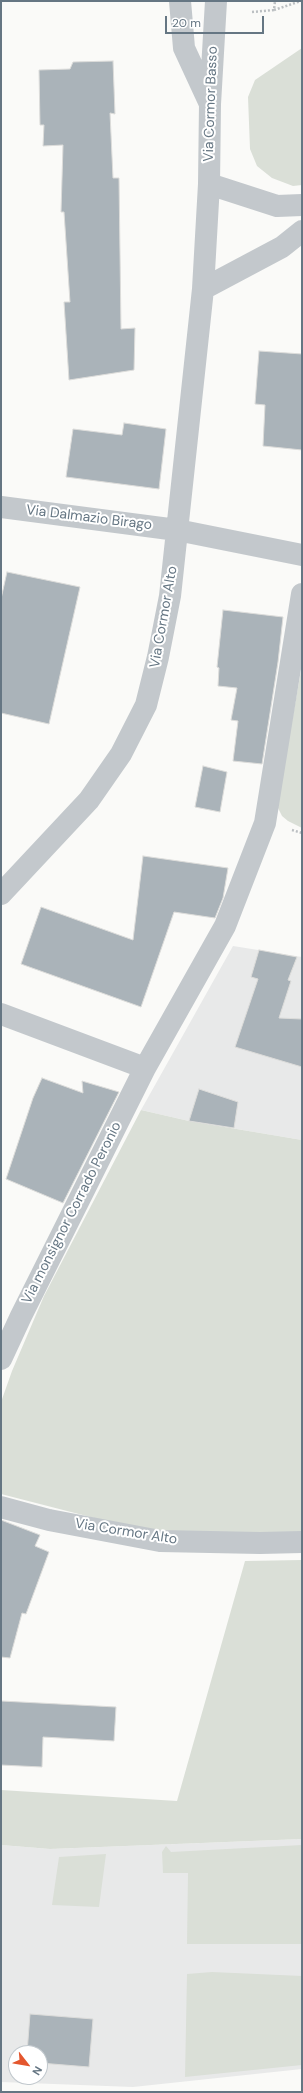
<!DOCTYPE html>
<style>
body{margin:0}
#map{position:relative;width:303px;height:2093px;overflow:hidden;background:#fafaf8;font-family:"DM Sans",sans-serif}
canvas{display:block}
.frame{position:absolute;inset:0;border:2px solid #657683;pointer-events:none}
.north{position:absolute;left:8px;top:2045px;width:40px;height:40px;box-sizing:border-box;background:#fff;border:1px solid #c1c8cd;border-radius:50%;rotate:121deg;font-size:11px;font-weight:700;line-height:16px;text-align:center;color:#657683}
.north::after{content:'';display:block;margin:auto;width:14px;height:18px;background:#e4572e;clip-path:polygon(50% 0,100% 100%,50% 72%,0 100%)}
.scale{position:absolute;left:165px;top:16px;width:99px;height:18px;box-sizing:border-box;border:2px solid #657683;border-top:0;padding-left:5px;font-size:12px;line-height:14px;white-space:nowrap;color:#657683;-webkit-text-stroke:3px #fff;paint-order:stroke}
</style>
<div id="map">
<canvas width="303" height="2093"></canvas>
<div class="frame"></div>
<div class="north">N</div>
<div class="scale">20 m</div>
</div>
<script>
const context = document.querySelector('canvas').getContext('2d');
context.lineJoin = 'round';
function paint(path, color) { context.fillStyle = color; context.fill(path, 'evenodd'); }
const shape = rows => new Path2D(rows.map(r => 'M' + r).join(''));
function stroke(path, color, width, dash) { context.strokeStyle = color; context.lineWidth = width; context.lineCap = dash ? 'butt' : 'round'; context.setLineDash(dash || []); context.stroke(path); }
function label(font, color, halo, rows, align = 'center') {
  context.font = font + ' "DM Sans",sans-serif'; context.lineWidth = 4; context.setLineDash([]); context.textBaseline = 'middle'; context.strokeStyle = halo; context.fillStyle = color; for (const [text, x, y, turn = 0] of rows) {
    context.save(); context.translate(x, y); context.rotate((+turn || 0) * Math.PI / 180); context.textAlign = isNaN(turn) ? turn : align; if (halo) context.strokeText(text, 0, 0); context.fillText(text, 0, 0); context.restore();
  }
}
const built = shape([
 [233,946,302,957,302,1140,189,1121,141,1110],
 [302,1839,302,2069,133,2087,1,2082,1,1845,50,1849],
 [16,2053,40,2053,40,2077,16,2077]
]);
const green = shape([
 [302,48,302,185,293,186,272,178,257,166,250,149,248,97,255,80],
 [302,665,302,828,288,821,282,816,278,808,280,788],
 [141,1110,189,1121,302,1140,302,1535,162,1531,106,1521,1,1494,1,1402,12,1371,44,1296],
 [302,1560,302,1839,50,1849,1,1845,1,1790,177,1801,245,1561],
 [302,1845,302,1944,187,1944,188,1873,163,1873,162,1852,166,1846,171,1852],
 [106,1854,99,1907,52,1905,59,1857],
 [212,1972,302,1976,302,2065,185,2077,187,1974]
]);
const building = shape([
 [113,61,115,114,110,113,113,178,119,178,121,329,135,328,134,370,69,380,64,302,70,302,64,212,61,212,63,145,43,146,44,125,40,125,39,70,70,69,73,62,113,61],
 [259,351,302,354,302,450,263,446,265,405,255,404,259,351],
 [124,423,166,429,159,489,66,477,73,429,122,435,124,423],
 [7,572,80,587,49,724,1,713,1,599,7,572],
 [223,610,283,617,278,662,262,764,233,761,238,721,231,720,237,688,218,686,219,668,217,667,223,610],
 [203,766,227,772,220,812,195,807,203,766],
 [143,856,228,868,223,898,215,918,174,912,141,1007,21,964,41,907,133,940,143,856],
 [259,950,297,957,288,980,291,981,279,1018,302,1019,302,1067,235,1047,258,979,251,977,259,950],
 [42,1078,83,1093,82,1081,119,1092,63,1203,6,1179,33,1098,42,1078],
 [199,1089,238,1102,234,1128,189,1121,199,1089],
 [1,1520,40,1535,35,1546,49,1552,26,1614,22,1613,10,1658,1,1657,1,1520],
 [1,1701,116,1707,114,1741,43,1737,42,1767,1,1765,1,1701],
 [30,2014,93,2019,89,2067,40,2063,40,2053,27,2053,30,2014]
]);
const path = shape([
 [274,10,301,1],
 [252,12,274,10,275,1],
 [292,830,302,833]
]);
const minor = shape([
 [180,1,184,48,209,102],
 [209,184,277,206,302,205],
 [203,289,282,247,302,231],
 [1,507,177,530,302,555],
 [1,894,89,800,121,754,146,705,158,657,170,596,203,289,209,184,210,104,216,1],
 [1,1014,145,1068],
 [1,1359,21,1316,145,1068,225,926,265,823,302,594],
 [1,1507,49,1520,160,1541,260,1543,302,1542]
]);
const streetNames = [
 ["Via Cormor Basso",211,104,-88],
 ["Via Dalmazio Birago",89,518,7],
 ["Via Cormor Alto",164,617,-80],
 ["Via monsignor Corrado Peronio",72,1213,-63],
 ["Via Cormor Alto",126,1532,9]
];
paint(built, '#e8e9e9');
paint(green, '#dadfd7');
paint(building, '#aab3b9');
stroke(building, '#dcdcda', 1);
stroke(path, '#bbbfc2', 2.5, [2, 2]);
stroke(minor, '#c3c8cc', 22);
label('14px', '#657683', '#fff', streetNames);
</script>
